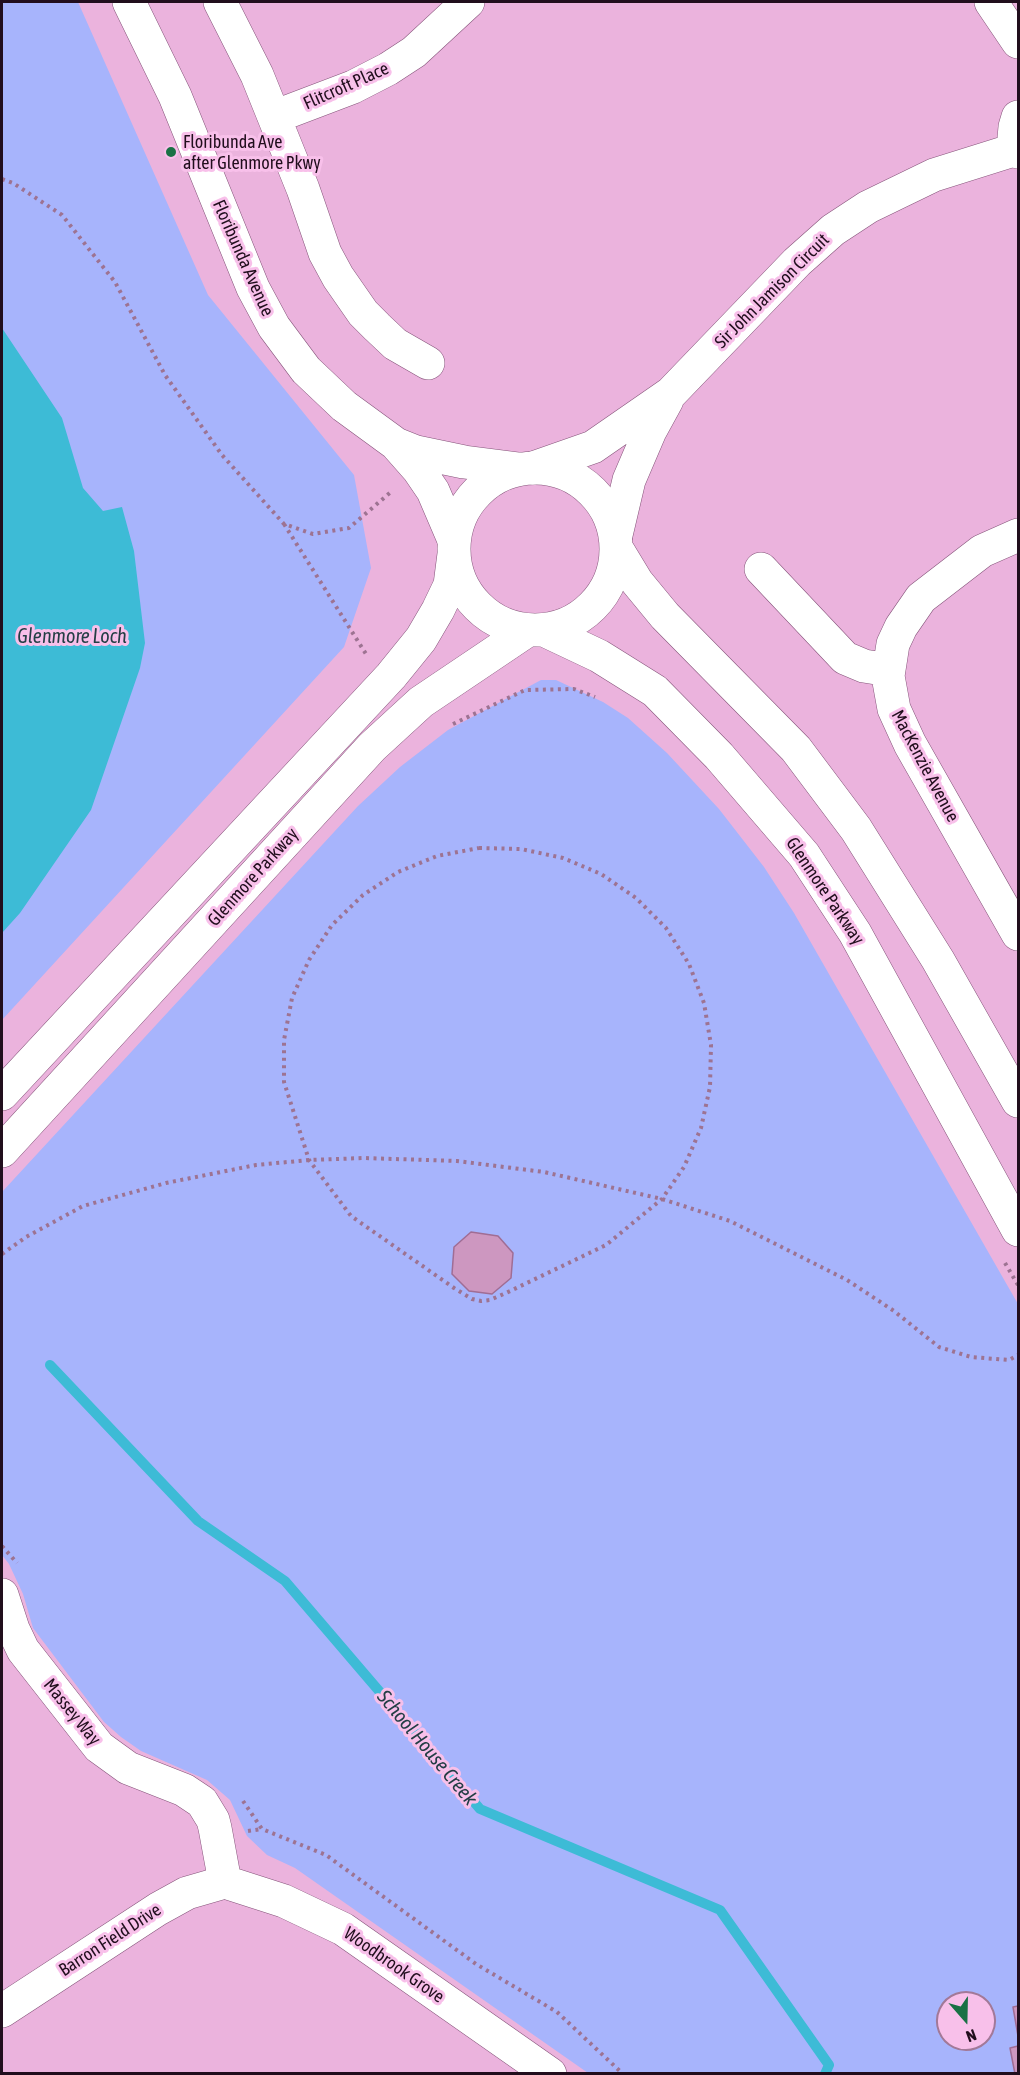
<!DOCTYPE html>
<style>
body{margin:0}
#map{position:relative;width:1020px;height:2075px;overflow:hidden;background:#ebb3dd;font-family:"Asap Condensed",sans-serif}
canvas{display:block}
.frame{position:absolute;inset:0;border:3px solid #210e1d;pointer-events:none}
.north{position:absolute;left:936px;top:1991px;width:60px;height:60px;box-sizing:border-box;background:#f8c0ea;border:2px solid #a27998;border-radius:50%;rotate:160deg;font-size:16px;font-weight:700;line-height:24px;text-align:center;color:#210e1d}
.north::after{content:'';display:block;margin:auto;width:21px;height:27px;background:#197145;clip-path:polygon(50% 0,100% 100%,50% 72%,0 100%)}
</style>
<div id="map">
<canvas width="1020" height="2075"></canvas>
<div class="frame"></div>
<div class="north">N</div>
</div>
<script>
const context = document.querySelector('canvas').getContext('2d');
context.lineJoin = 'round';
function paint(path, color) { context.fillStyle = color; context.fill(path, 'evenodd'); }
const shape = rows => new Path2D(rows.map(r => 'M' + r).join(''));
function stroke(path, color, width, dash) { context.strokeStyle = color; context.lineWidth = width; context.lineCap = dash ? 'butt' : 'round'; context.setLineDash(dash || []); context.stroke(path); }
function label(font, color, halo, rows, align = 'center') {
  context.font = font + ' "Asap Condensed",sans-serif'; context.lineWidth = 6; context.setLineDash([]); context.textBaseline = 'middle'; context.strokeStyle = halo; context.fillStyle = color; for (const [text, x, y, turn = 0] of rows) {
    context.save(); context.translate(x, y); context.rotate((+turn || 0) * Math.PI / 180); context.textAlign = isNaN(turn) ? turn : align; if (halo) context.strokeText(text, 0, 0); context.fillText(text, 0, 0); context.restore();
  }
}
const green = shape([
 [2,2,78,2,208,295,354,475,371,568,344,647,2,1020],
 [541,680,556,680,603,702,628,718,667,753,719,809,764,867,794,913,1018,1304,1018,2073,588,2073,295,1868,267,1855,247,1836,230,1800,207,1780,141,1751,121,1737,104,1722,33,1628,23,1594,9,1564,2,1555,2,1192,358,806,400,767,448,730],
 [948,2003,984,2003,984,2039,948,2039]
]);
const water = shape([
 [2,328,62,418,83,488,103,511,122,507,134,551,145,643,140,668,91,810,20,913,2,933]
]);
const stream = shape([
 [50,1365,198,1521,285,1581,480,1809,720,1910,829,2065,825,2074]
]);
const building = shape([
 [471,1232,498,1236,513,1253,511,1278,492,1294,469,1291,452,1274,454,1247,471,1232],
 [1018,2006,1018,2036,1013,2007,1018,2006],
 [1018,2046,1018,2074,1015,2074,1010,2048,1018,2046]
]);
const path = shape([
 [2,179,13,183,62,215,115,282,165,375,222,455,284,524,313,534,349,528,392,491],
 [284,524,366,654],
 [453,724,525,690,574,689,595,697],
 [479,848,521,849,563,858,601,874,636,898,666,928,689,964,704,1003,711,1045,710,1087,701,1128,684,1167,662,1199,606,1245,506,1293,490,1300,481,1301,472,1299,454,1288,351,1216,309,1160,284,1082,284,1040,292,998,309,960,332,925,363,895,398,872,437,856,479,848],
 [2,1254,26,1237,83,1206,166,1183,256,1165,309,1160,364,1158,457,1161,544,1172,662,1199,730,1221,847,1280,894,1311,939,1347,971,1357,1009,1360,1018,1355],
 [1005,1263,1018,1285],
 [2,1546,17,1563],
 [243,1801,262,1829,326,1855,476,1964,557,2012,623,2074],
 [248,1831,262,1829]
]);
const minor = shape([
 [129,2,175,96,253,288,274,327,306,370,344,406,396,444,416,452,464,462,519,469],
 [220,2,257,75,303,189,325,253,338,277,363,313,377,327,395,344,428,363],
 [991,2,1018,42],
 [274,117,353,87,388,69,414,52,468,2],
 [1018,117,1015,127,1014,138,1018,152],
 [396,444,418,469,433,491,454,540],
 [533,468,593,447,671,393,797,262,833,230,868,207,934,175,1017,149],
 [616,535,629,480,650,431,667,400],
 [1018,535,982,551,921,598,901,627,893,644,888,676,894,709,910,744,1018,934],
 [761,569,845,658,864,666,889,670],
 [2,1595,13,1629,23,1650,99,1747,128,1768,184,1790,202,1802,213,1820,215,1828,225,1882],
 [2,2011,158,1909,187,1893,225,1882,284,1901,343,1929,550,2074]
]);
const major = shape([
 '454 549a81 81 0 1 1 162 0a81 81 0 1 1-162 0Z',
 [617,549,637,582,665,616,796,749,856,829,938,960,1018,1101],
 [544,630,599,656,655,691,719,756,804,855,855,933,1018,1230],
 [2,1094,391,676,421,639,438,610,450,585,454,554],
 [2,1151,372,747,421,702,528,630]
]);
const markers = [
 [171,152,6,"#197145"]
];
const streetNames = [
 ["Flitcroft Place",346,86,-24],
 ["Floribunda Avenue",243,258,66],
 ["Sir John Jamison Circuit",772,291,-45],
 ["MacKenzie Avenue",925,766,62],
 ["Glenmore Parkway",253,877,-48],
 ["Glenmore Parkway",825,891,56],
 ["Massey Way",72,1712,51],
 ["Barron Field Drive",110,1940,-33],
 ["Woodbrook Grove",394,1965,35]
];
const poiNames = [
 ["Floribunda Ave",183,142],
 ["after Glenmore Pkwy",183,163]
];
const waterNames = [
 ["Glenmore Loch",72,637],
 ["School House Creek",427,1748,50]
];
paint(green, '#a7b4fc');
paint(water, '#3dbbd6');
stroke(stream, '#3dbbd6', 10);
paint(building, '#cd97c0');
stroke(building, '#a06d94', 1.5);
stroke(minor, '#85547a', 34);
stroke(major, '#85547a', 34);
stroke(path, '#9d7392', 4, [3, 4.5]);
stroke(minor, '#fff', 33);
stroke(major, '#fff', 33);
for (const [x, y, r, color] of markers) { const dot = new Path2D(); dot.arc(x, y, r, 0, 2 * Math.PI); context.fillStyle = color; context.fill(dot); stroke(dot, '#f8c0ea', 2); }
label('18px', '#210e1d', '#f8c0ea', streetNames);
label('18px', '#210e1d', '#f8c0ea', poiNames, 'left');
label('italic 20px', '#233e45', '#f8c0ea', waterNames);
</script>
